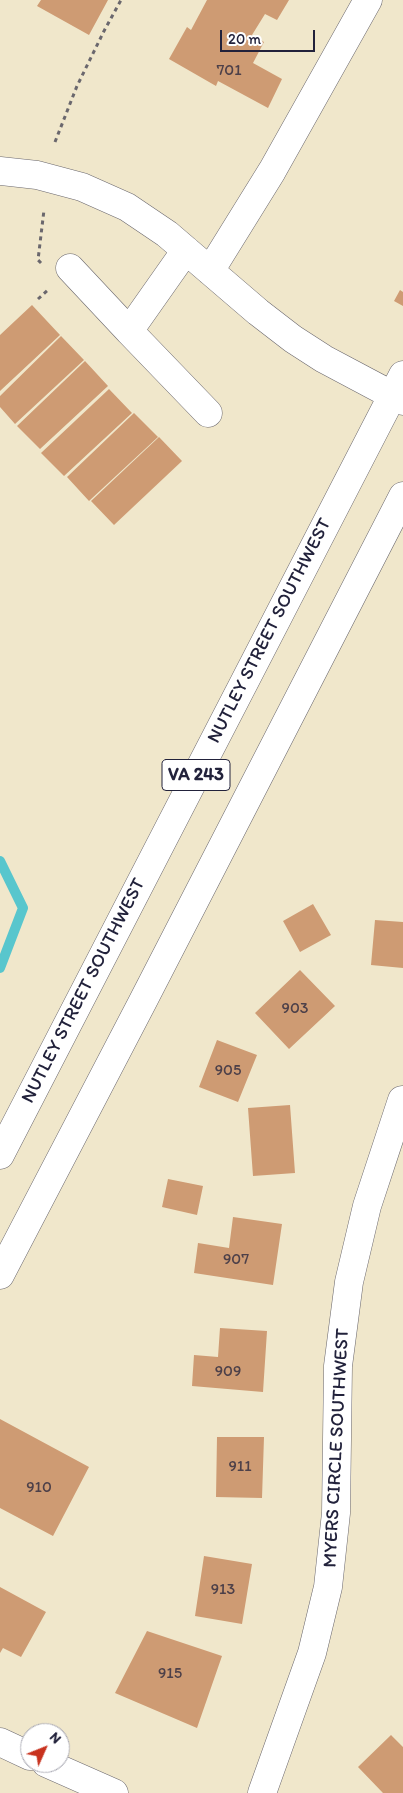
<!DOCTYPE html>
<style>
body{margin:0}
#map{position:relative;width:403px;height:1793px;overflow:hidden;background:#f0e7cb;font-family:Itim,sans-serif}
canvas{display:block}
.north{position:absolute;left:20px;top:1723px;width:50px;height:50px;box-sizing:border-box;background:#fff;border:1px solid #a7a7b1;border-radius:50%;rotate:46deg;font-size:14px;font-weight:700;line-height:20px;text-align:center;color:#22223b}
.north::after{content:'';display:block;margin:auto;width:18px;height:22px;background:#c8321e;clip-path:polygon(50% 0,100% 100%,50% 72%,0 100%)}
.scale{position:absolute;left:220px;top:30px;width:95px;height:22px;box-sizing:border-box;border:2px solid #22223b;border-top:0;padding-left:6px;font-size:15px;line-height:18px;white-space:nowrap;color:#22223b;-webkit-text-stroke:4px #fff;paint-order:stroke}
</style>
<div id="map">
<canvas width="403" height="1793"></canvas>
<div class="north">N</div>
<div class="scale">20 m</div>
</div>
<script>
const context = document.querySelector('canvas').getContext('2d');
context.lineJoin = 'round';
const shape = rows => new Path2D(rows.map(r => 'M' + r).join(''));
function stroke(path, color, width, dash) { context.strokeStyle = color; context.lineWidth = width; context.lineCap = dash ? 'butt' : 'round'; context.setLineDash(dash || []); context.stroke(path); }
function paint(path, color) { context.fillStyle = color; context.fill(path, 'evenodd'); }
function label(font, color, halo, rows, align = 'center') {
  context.font = font + ' Itim,sans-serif'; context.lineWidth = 5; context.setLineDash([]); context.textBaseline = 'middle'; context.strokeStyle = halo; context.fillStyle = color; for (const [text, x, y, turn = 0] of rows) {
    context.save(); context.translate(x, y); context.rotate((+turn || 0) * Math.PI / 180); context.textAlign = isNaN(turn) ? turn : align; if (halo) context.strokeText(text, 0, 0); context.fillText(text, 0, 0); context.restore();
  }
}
const stream = shape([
 [0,861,23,908,0,968]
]);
const building = shape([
 [41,0,108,0,89,35,37,6],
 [207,0,289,0,277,20,265,14,252,35,264,42,253,63,282,79,268,108,218,81,216,86,169,59,187,27,191,30],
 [400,290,403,292,403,306,394,301],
 [32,305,60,335,0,391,0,335],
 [61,336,84,360,15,424,0,407,0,396],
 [85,361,108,386,40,449,17,426],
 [109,389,132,413,64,476,41,453],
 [134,413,158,437,89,501,67,477],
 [159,437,182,461,114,525,91,501],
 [313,904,331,935,300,952,283,921],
 [375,920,403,922,403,968,371,965],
 [300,970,335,1006,289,1049,255,1013],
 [217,1040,257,1055,238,1102,199,1087],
 [290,1105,295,1173,253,1176,248,1108],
 [168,1179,203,1186,197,1215,162,1207],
 [233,1217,282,1224,273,1285,194,1273,198,1243,229,1248],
 [220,1328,267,1331,263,1392,192,1386,194,1355,218,1357],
 [0,1419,89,1467,53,1536,0,1508],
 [217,1437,264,1437,262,1498,216,1497],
 [204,1556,252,1564,242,1624,195,1616],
 [0,1587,46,1612,21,1657,3,1648,0,1653],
 [147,1631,222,1656,197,1728,115,1693],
 [391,1735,403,1747,403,1793,383,1793,358,1767]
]);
const path = shape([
 [55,142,77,86,104,31,121,0],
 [41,263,38,260,44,210],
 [38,299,48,290]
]);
const minor = shape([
 [0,171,37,175,82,187,127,207,167,234,258,312,293,339,324,359,403,401],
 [186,250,129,331,208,413],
 [70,268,129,331],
 [210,271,272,171,368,0],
 [0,1742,30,1756],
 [46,1763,114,1793],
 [262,1793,312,1653,328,1587,336,1513,338,1366,349,1282,367,1206,402,1100]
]);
const major = shape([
 [0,1155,403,375],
 [0,1275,143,1001,403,496]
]);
const numberNames = [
 ["701",229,71],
 ["903",295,1009],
 ["905",228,1071],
 ["907",236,1260],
 ["909",228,1372],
 ["911",240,1467],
 ["910",39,1488],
 ["913",223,1590],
 ["915",170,1674]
];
const shields = [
 [196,775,68]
];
const shieldNames = [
 ["VA 243",196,775]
];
const streetNames = [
 ["NUTLEY STREET SOUTHWEST",270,631,-63],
 ["NUTLEY STREET SOUTHWEST",84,991,-63],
 ["MYERS CIRCLE SOUTHWEST",337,1448,-87]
];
stroke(stream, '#58c6cd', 10);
paint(building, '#ce9b73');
stroke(minor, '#6a676d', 29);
stroke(major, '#6a676d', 29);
stroke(path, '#6a676d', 3, [4, 4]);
stroke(minor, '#fff', 28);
stroke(major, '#fff', 28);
label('16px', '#4d4049', null, numberNames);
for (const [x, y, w] of shields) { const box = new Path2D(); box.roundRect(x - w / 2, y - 15.5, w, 31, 4); context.fillStyle = '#fff'; context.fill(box); stroke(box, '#22223b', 1); }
label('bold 18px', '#22223b', null, shieldNames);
label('19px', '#22223b', '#fff', streetNames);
</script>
